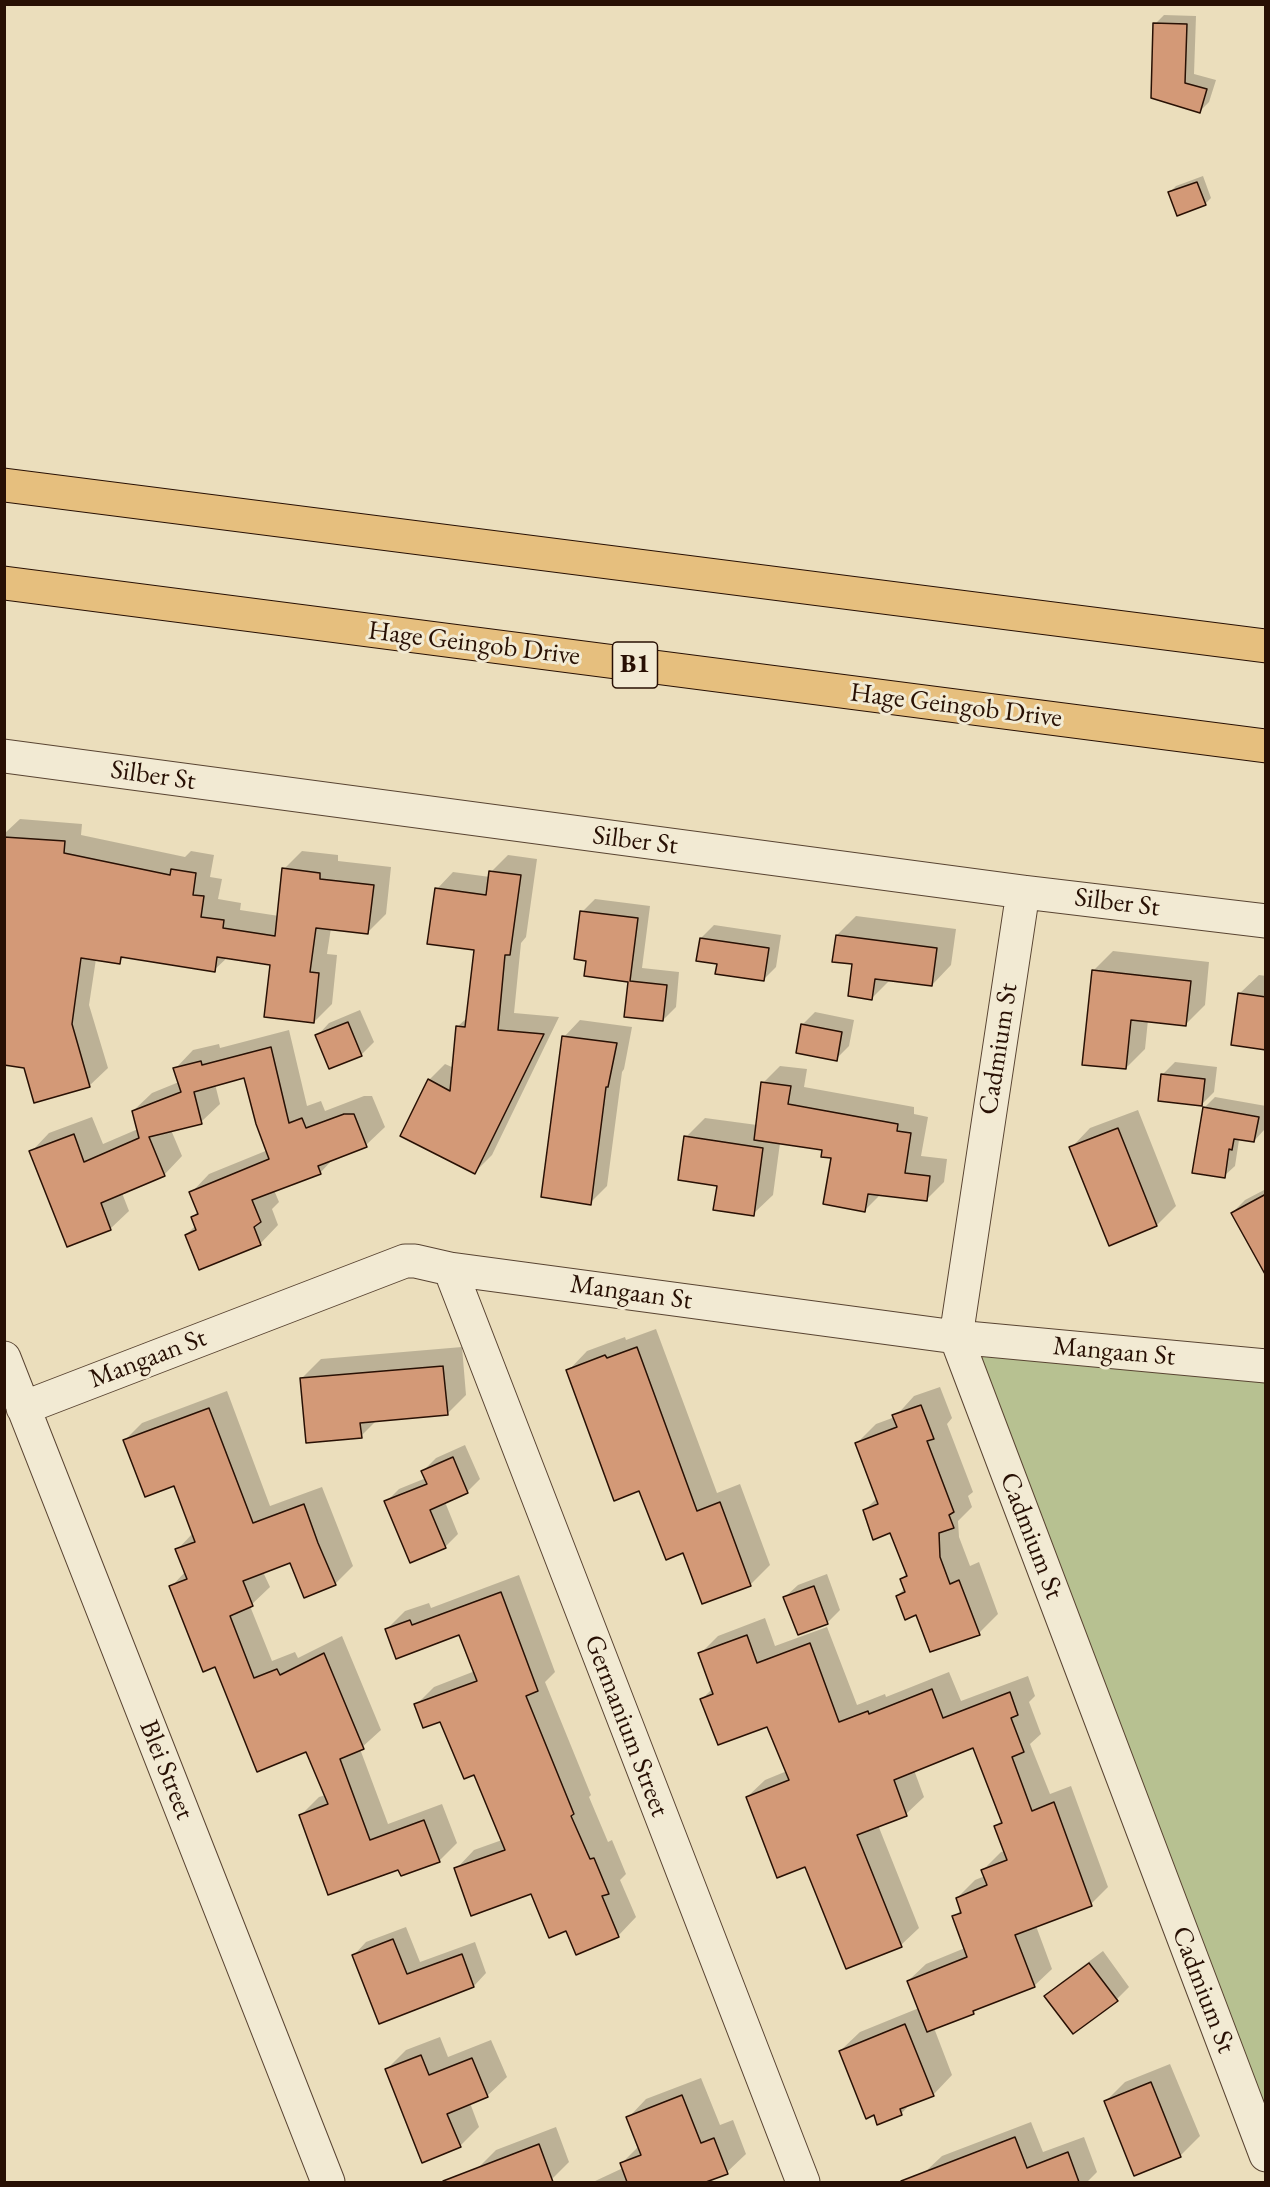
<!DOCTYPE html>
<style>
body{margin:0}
#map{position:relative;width:1270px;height:2187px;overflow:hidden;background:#ebdebc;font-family:"EB Garamond",serif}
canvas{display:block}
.frame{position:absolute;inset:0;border:6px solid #281004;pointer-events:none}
</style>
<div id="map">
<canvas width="1270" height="2187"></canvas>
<div class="frame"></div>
</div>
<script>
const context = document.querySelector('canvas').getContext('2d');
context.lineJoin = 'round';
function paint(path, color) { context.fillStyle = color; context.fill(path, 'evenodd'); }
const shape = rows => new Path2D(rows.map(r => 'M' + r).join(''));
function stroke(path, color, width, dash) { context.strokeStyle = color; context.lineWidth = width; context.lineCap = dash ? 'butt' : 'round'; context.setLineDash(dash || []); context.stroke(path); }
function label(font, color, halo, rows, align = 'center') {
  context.font = font + ' "EB Garamond",serif'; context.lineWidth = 6; context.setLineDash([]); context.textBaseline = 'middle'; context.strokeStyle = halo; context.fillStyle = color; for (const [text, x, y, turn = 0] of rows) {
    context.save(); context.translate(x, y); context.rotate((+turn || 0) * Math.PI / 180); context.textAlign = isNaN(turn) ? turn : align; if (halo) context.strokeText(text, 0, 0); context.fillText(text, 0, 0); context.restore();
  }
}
const green = shape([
 [956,1337,1265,1366,1265,2155]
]);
const shadow = shape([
 [1164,15,1196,16,1194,74,1216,80,1209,102,1200,111,1152,97,1155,24],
 [1203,176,1211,198,1205,204,1170,192,1176,186],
 [20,819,82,824,81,835,185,857,191,851,214,855,210,877,222,879,218,899,241,903,240,910,279,916,284,869,302,851,338,855,338,861,391,867,386,914,368,932,331,928,327,954,337,955,332,1004,314,1022,271,963,228,957,214,970,125,956,119,962,96,959,89,1005,108,1068,89,1086,25,1067,4,1064,4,834],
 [508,855,537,859,526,937,521,943,514,1013,559,1017,492,1155,475,1172,429,1080,445,1064,454,1068,457,1027,468,1017,475,949,437,889,453,872,490,877,491,872],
 [595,899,650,906,642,968,679,972,676,1007,663,1020,626,1016,630,981,588,959,582,912],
 [856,916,956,929,951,965,932,985,891,979,872,998,837,935],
 [714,925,781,935,776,967,763,980,718,963,701,938],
 [1113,951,1209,962,1205,1005,1185,1025,1148,1020,1145,1049,1126,1068,1094,970],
 [1259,975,1266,976,1266,1048,1239,994],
 [360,1010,374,1042,361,1055,317,1036,329,1023],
 [815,1012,854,1020,849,1046,836,1059,802,1025],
 [580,1020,632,1027,624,1069,622,1072,607,1186,590,1203,564,1037],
 [289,1030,307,1106,321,1101,325,1111,364,1096,372,1096,385,1127,366,1145,335,1157,320,1173,274,1190,279,1202,272,1209,278,1225,260,1244,186,1235,196,1225,193,1217,198,1211,191,1193,209,1174,268,1150,245,1076,215,1084,220,1104,201,1122,171,1130,182,1156,164,1175,122,1193,129,1211,110,1229,31,1152,49,1133,92,1117,103,1144,138,1129,133,1111,152,1093,179,1082,175,1069,193,1050,219,1044,220,1048],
 [1175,1062,1217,1067,1214,1092,1201,1105,1162,1075],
 [780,1066,807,1069,804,1087,914,1107,914,1114,928,1117,921,1156,947,1159,944,1182,927,1199,881,1194,865,1210,833,1157,824,1148,780,1143,773,1195,753,1214,718,1184,686,1137,705,1118,757,1125,763,1083],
 [1215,1097,1266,1106,1264,1130,1254,1141,1241,1138,1239,1140,1235,1166,1224,1176,1204,1108],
 [1138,1110,1176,1206,1157,1225,1110,1244,1071,1148,1090,1128],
 [1266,1189,1266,1273,1232,1213,1245,1200],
 [656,1329,717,1493,740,1484,770,1565,750,1585,683,1551,640,1490,568,1371,587,1351,625,1337,626,1340],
 [462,1347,466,1395,447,1414,377,1420,361,1436,302,1378,321,1359],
 [940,1387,952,1418,947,1424,973,1492,968,1496,972,1507,958,1521,959,1537,970,1566,979,1562,998,1614,979,1633,917,1614,897,1596,905,1588,902,1579,907,1573,891,1531,864,1511,877,1498,857,1443,876,1424,895,1417,914,1396],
 [227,1391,270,1506,322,1487,353,1566,335,1584,291,1561,263,1572,270,1587,250,1606,272,1661,295,1652,298,1658,342,1636,381,1730,360,1749,388,1824,442,1804,457,1843,439,1861,399,1868,301,1815,319,1797,326,1795,307,1750,216,1665,171,1587,185,1572,177,1550,193,1533,175,1484,124,1441,142,1423],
 [465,1445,480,1479,467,1492,445,1502,458,1534,445,1547,386,1502,399,1489,426,1478,423,1471,436,1458],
 [827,1574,840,1610,828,1622,798,1633,785,1597,798,1585],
 [519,1575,555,1672,545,1682,591,1795,589,1797,608,1842,612,1840,626,1874,620,1880,636,1917,618,1936,567,1929,532,1893,456,1869,474,1850,502,1840,475,1773,441,1720,416,1705,434,1687,475,1671,460,1633,387,1629,405,1611,429,1603,431,1608],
 [765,1618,775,1646,827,1627,857,1705,885,1694,886,1697,949,1672,961,1701,1028,1676,1035,1696,1029,1702,1041,1734,1030,1744,1050,1794,1071,1786,1108,1887,1091,1904,1036,1926,1052,1969,1034,1986,978,2008,973,2013,934,2028,952,2075,933,2095,911,2103,901,2114,874,2113,840,2051,860,2032,919,2008,908,1981,926,1964,965,1948,954,1917,962,1909,957,1898,975,1880,985,1876,983,1870,1001,1852,1005,1851,996,1826,1002,1820,974,1746,914,1770,924,1797,906,1814,878,1825,919,1928,901,1945,806,1865,747,1797,765,1780,787,1771,768,1725,702,1699,713,1688,700,1654,718,1636],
 [406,1927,420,1962,475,1942,486,1973,474,1986,380,2022,354,1955,366,1942],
 [1103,1951,1129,1987,1117,1999,1046,1996,1059,1984],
 [440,2037,448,2057,491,2040,507,2077,487,2096,470,2103,479,2127,460,2146,386,2070,406,2050],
 [1170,2064,1200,2136,1180,2156,1135,2174,1105,2102,1125,2082],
 [701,2078,720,2125,733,2120,746,2154,727,2172,702,2182,593,2182,623,2168,621,2164,639,2146,628,2118,646,2099],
 [1031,2122,1043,2152,1084,2137,1097,2172,1087,2182,929,2182,925,2172,942,2156],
 [556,2127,569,2162,552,2179,543,2182,472,2182,482,2178,478,2168,496,2150]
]);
const building = shape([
 [1153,23,1187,24,1185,83,1207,89,1200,113,1151,98,1153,23],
 [1197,182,1206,205,1177,216,1168,192,1197,182],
 [4,837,65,841,64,853,170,875,171,869,196,873,193,895,204,896,201,917,224,920,223,928,275,936,282,868,320,873,320,879,374,885,368,934,316,928,310,972,319,973,314,1023,264,1017,270,965,217,957,215,972,121,957,120,964,81,958,72,1024,90,1087,34,1103,24,1068,4,1065,4,837],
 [489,871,521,875,510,955,505,955,498,1030,544,1034,475,1174,400,1136,428,1079,450,1091,456,1026,465,1027,474,950,427,944,435,888,486,895,489,871],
 [580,911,638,918,630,981,667,985,663,1021,624,1017,628,982,584,976,586,961,574,959,580,911],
 [836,935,937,948,932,986,875,979,872,1000,848,996,852,964,832,962,836,935],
 [700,938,769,948,764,981,715,974,717,964,696,961,700,938],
 [1092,970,1191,981,1186,1026,1131,1020,1126,1069,1082,1065,1092,970],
 [1238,993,1266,997,1266,1050,1231,1045,1238,993],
 [348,1022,362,1056,329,1069,315,1035,348,1022],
 [801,1024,842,1032,837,1061,796,1053,801,1024],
 [562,1036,617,1043,608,1087,606,1087,591,1205,541,1197,562,1036],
 [271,1047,289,1123,302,1118,306,1128,344,1114,354,1114,367,1147,318,1166,321,1174,252,1200,261,1222,254,1227,261,1245,199,1270,185,1235,196,1230,191,1217,198,1214,189,1192,269,1159,256,1124,244,1078,194,1092,202,1124,149,1137,165,1176,101,1203,111,1230,67,1247,29,1151,74,1134,84,1162,139,1138,132,1111,181,1092,173,1068,201,1061,202,1065,271,1047],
 [1161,1074,1205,1079,1202,1106,1158,1101,1161,1074],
 [761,1082,791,1086,788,1104,898,1124,897,1131,911,1133,905,1173,930,1176,927,1201,868,1194,865,1212,823,1204,831,1158,821,1157,822,1150,754,1140,761,1082],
 [1203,1107,1259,1117,1254,1142,1234,1139,1232,1150,1229,1149,1225,1178,1192,1173,1203,1107],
 [1118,1128,1157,1226,1109,1246,1069,1147,1118,1128],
 [684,1136,763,1148,754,1216,713,1210,717,1186,678,1180,684,1136],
 [1266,1194,1266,1276,1231,1213,1266,1194],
 [637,1347,697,1511,720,1502,751,1586,702,1604,683,1553,666,1560,639,1491,614,1501,566,1370,605,1355,607,1358,637,1347],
 [443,1366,448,1415,360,1423,362,1438,306,1443,300,1378,443,1366],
 [921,1405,934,1439,927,1441,954,1512,949,1515,954,1528,939,1533,940,1557,950,1584,959,1580,980,1635,930,1652,916,1615,905,1620,896,1596,905,1592,900,1579,907,1576,890,1533,873,1540,863,1510,878,1504,855,1443,897,1427,892,1415,921,1405],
 [209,1408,253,1523,304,1504,318,1543,336,1585,304,1598,290,1563,243,1581,253,1606,230,1616,254,1678,277,1669,280,1675,324,1653,364,1749,340,1759,370,1840,424,1820,440,1862,401,1876,398,1870,328,1895,299,1815,328,1804,306,1752,257,1772,215,1667,203,1672,169,1586,187,1579,175,1549,195,1542,174,1486,145,1497,123,1440,209,1408],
 [453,1457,468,1493,430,1510,446,1548,410,1563,384,1501,427,1484,421,1471,453,1457],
 [814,1586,828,1624,798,1635,783,1597,814,1586],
 [501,1592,538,1691,526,1696,574,1814,571,1816,590,1859,594,1858,609,1894,602,1896,619,1937,576,1955,566,1931,549,1938,531,1894,471,1916,454,1868,505,1850,474,1775,464,1779,440,1722,423,1728,414,1704,477,1681,459,1635,396,1659,385,1629,410,1620,412,1625,501,1592],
 [747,1635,757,1663,810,1643,839,1722,868,1711,869,1714,932,1689,943,1718,1010,1692,1018,1715,1011,1718,1024,1752,1012,1757,1032,1811,1054,1802,1092,1906,1015,1935,1035,1987,973,2011,974,2014,927,2032,907,1981,967,1957,952,1916,961,1913,956,1898,987,1885,981,1870,1007,1860,994,1826,1002,1823,973,1748,894,1780,907,1816,857,1835,902,1947,846,1969,805,1867,777,1878,746,1797,789,1780,767,1727,718,1745,700,1699,713,1694,698,1653,747,1635],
 [393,1939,407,1974,462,1954,474,1987,379,2024,352,1955,393,1939],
 [1089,1963,1118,2001,1073,2034,1044,1996,1089,1963],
 [905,2024,934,2096,900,2109,902,2115,877,2125,874,2115,866,2119,839,2051,905,2024],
 [421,2055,429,2075,472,2058,488,2097,447,2114,461,2147,422,2163,385,2069,421,2055],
 [1151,2082,1181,2157,1134,2176,1104,2101,1151,2082],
 [682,2095,701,2143,714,2138,728,2174,706,2182,627,2182,620,2163,641,2155,626,2117,682,2095],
 [1015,2137,1027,2168,1068,2152,1079,2182,902,2182,901,2181,1015,2137],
 [539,2144,553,2182,444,2182,443,2181,539,2144]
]);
const minor = shape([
 [4,756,1023,892,1266,921],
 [1023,892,956,1337,1266,2155],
 [450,1269,803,2182],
 [4,1358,328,2182],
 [23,1408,405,1261,415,1261,450,1269,956,1337,1266,1366]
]);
const highway = shape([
 [4,485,1266,646],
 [4,583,1266,746]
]);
const shields = [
 [635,665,45]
];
const shieldNames = [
 ["B1",635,665]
];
const streetNames = [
 ["Hage Geingob Drive",474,644,7],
 ["Hage Geingob Drive",956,706,7],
 ["Silber St",153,776,8],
 ["Silber St",635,841,7],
 ["Silber St",1117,903,7],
 ["Cadmium St",999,1049,-81],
 ["Mangaan St",631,1293,8],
 ["Mangaan St",1114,1352,5],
 ["Mangaan St",148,1359,-21],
 ["Cadmium St",1031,1536,69],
 ["Germanium Street",626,1726,69],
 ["Blei Street",166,1770,68],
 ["Cadmium St",1203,1990,69]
];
paint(green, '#b7c191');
paint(shadow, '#0003');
paint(building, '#d39977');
stroke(building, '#281004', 1.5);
stroke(minor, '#594432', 35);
stroke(highway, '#281004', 35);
stroke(minor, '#f2ead3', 33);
stroke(highway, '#e6bf7e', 33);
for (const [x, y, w] of shields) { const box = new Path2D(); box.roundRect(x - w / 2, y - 23, w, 46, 4.5); context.fillStyle = '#f2ead3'; context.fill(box); stroke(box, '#281004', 1.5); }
label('bold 26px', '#281004', null, shieldNames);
label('27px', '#281004', '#f2ead3', streetNames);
</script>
